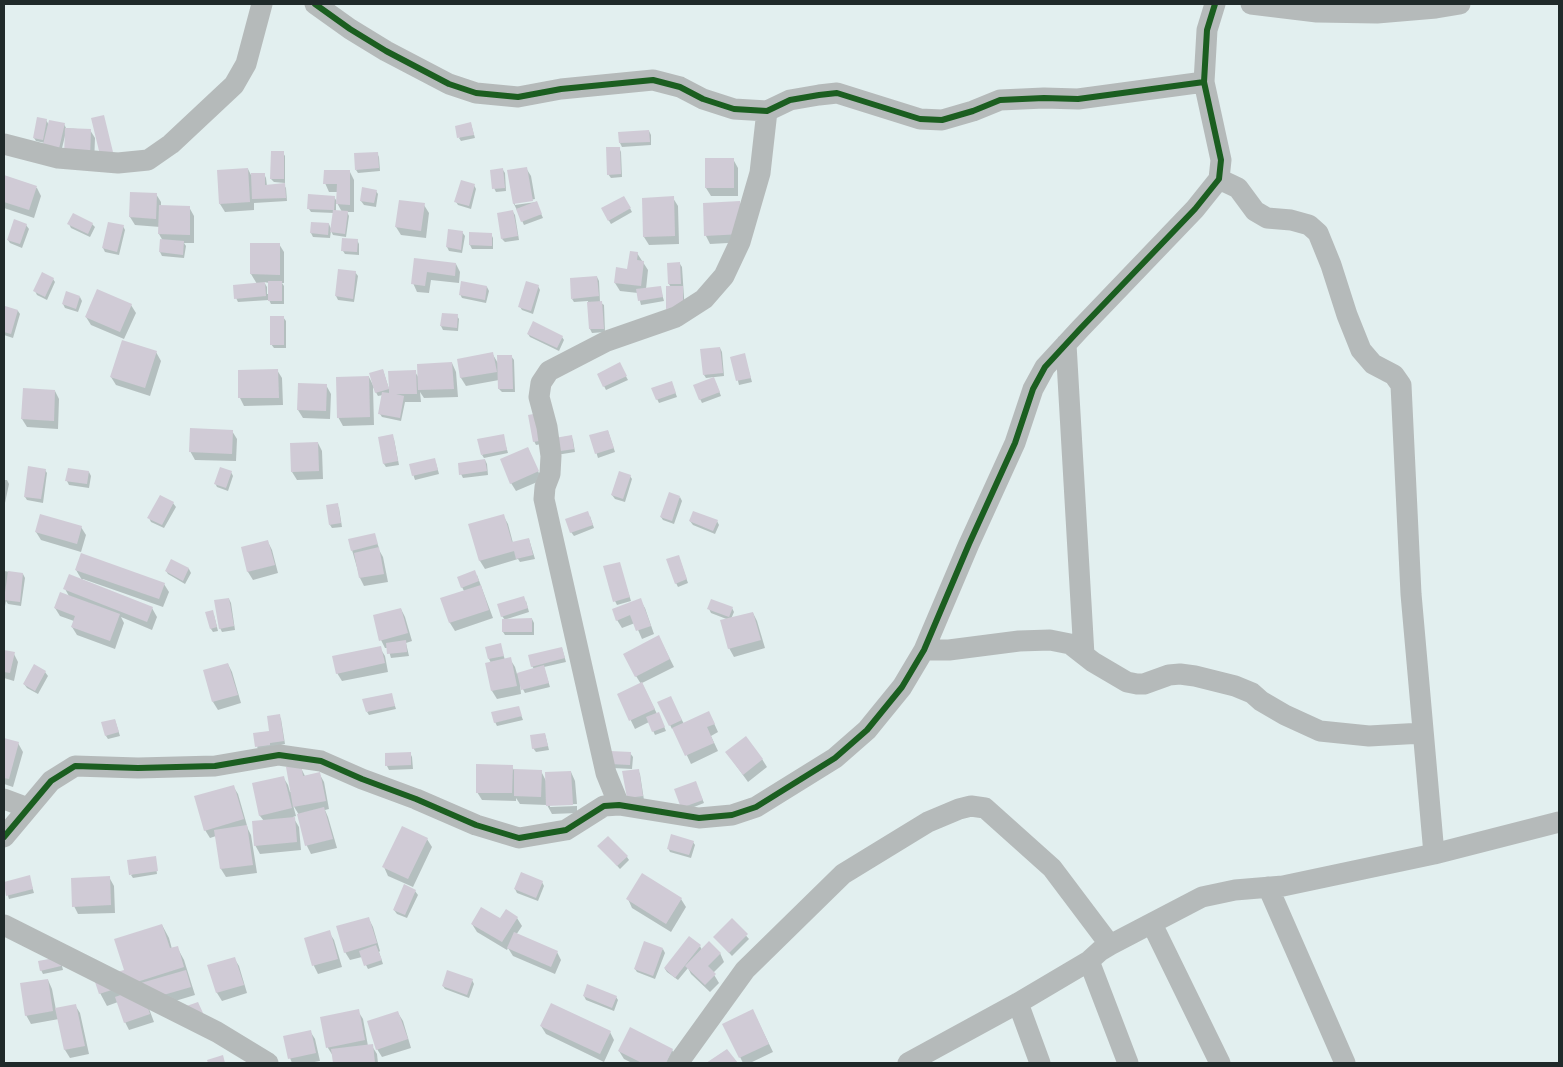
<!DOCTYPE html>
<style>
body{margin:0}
#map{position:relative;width:1563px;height:1067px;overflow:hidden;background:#e2efef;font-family:"Alegreya Sans",sans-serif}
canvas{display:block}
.frame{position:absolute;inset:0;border:5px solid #202a2a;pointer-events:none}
</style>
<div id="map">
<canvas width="1563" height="1067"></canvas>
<div class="frame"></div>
</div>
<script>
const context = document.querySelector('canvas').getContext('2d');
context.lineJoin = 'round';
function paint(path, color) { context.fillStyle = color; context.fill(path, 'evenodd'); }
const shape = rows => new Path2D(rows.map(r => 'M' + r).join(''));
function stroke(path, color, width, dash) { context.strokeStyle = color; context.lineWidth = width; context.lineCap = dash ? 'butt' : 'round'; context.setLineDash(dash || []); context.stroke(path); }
const shadow = shape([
 [46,120,49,125,64,124,66,128,90,130,95,138,94,165,66,136,65,136,59,160,45,143,36,141,34,138],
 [471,124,475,138,461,141,459,138],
 [649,131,651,135,651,145,622,147,620,143,619,133],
 [619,148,621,152,622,177,611,178,608,174],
 [283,153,285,156,285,183,274,182,271,179],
 [377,153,379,157,380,171,358,173,356,170],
 [733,159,738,168,738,196,711,196,706,188],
 [526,168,531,176,535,199,515,203,515,205,536,202,543,218,524,225,514,204,508,171],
 [248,169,251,175,264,174,266,178,267,186,284,185,286,188,287,201,254,203,254,210,225,212,220,204],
 [503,170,505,173,506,191,496,192,494,188],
 [350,172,354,180,354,212,347,212,349,216,346,237,333,235,331,231,330,238,313,237,311,233,312,223,329,224,331,229,334,213,311,212,309,209,334,197,338,203,338,192,329,192,325,183],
 [336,201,342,212,336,211],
 [4,177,37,188,41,196,34,218,4,208],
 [474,185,476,189,471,209,458,205,456,202],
 [376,191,378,194,376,207,364,205,361,201],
 [156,194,161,202,161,207,189,207,194,216,194,243,184,243,186,246,184,258,162,256,160,252,163,241,159,234,160,227,135,225,130,217],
 [624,197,632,212,611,224,602,209],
 [673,198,678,206,679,244,649,245,644,237,643,199],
 [704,204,746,242,710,244,706,236],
 [424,205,429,213,426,238,401,235,396,227],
 [513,212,515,215,519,240,505,242,502,239],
 [69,224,92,224,95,227,90,237,71,228],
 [26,225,29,229,22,248,10,243,8,240],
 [123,226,125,230,119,255,105,252,103,248],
 [462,232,465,236,462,253,449,251,447,247],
 [491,234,493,238,493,249,472,249,470,245],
 [357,240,359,244,359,255,345,254,343,251],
 [251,244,279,244,284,252,284,283,282,283,284,286,284,304,271,304,269,300,238,302,236,298,257,284,251,274],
 [264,282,269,283,269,294,267,294,267,287],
 [637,253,648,270,646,289,660,287,664,301,641,305,638,293,620,291,615,283,628,270],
 [415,259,456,264,460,272,459,283,431,280,429,293,417,292,413,283],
 [680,264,682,267,685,312,669,284],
 [355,272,358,276,354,302,338,300,336,296],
 [597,277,599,281,600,302,604,305,605,332,592,333,590,329,588,301,574,302,572,299],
 [53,279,55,282,47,300,37,295,35,291],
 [538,286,540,290,533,314,522,310,520,307],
 [487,287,489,291,486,303,462,298,460,294],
 [80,297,82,301,78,312,65,308,63,304],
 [131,305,136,313,124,339,91,325,86,317],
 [6,308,18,311,20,314,13,338,4,335,4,315],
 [457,316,459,319,458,331,443,330,441,326],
 [283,317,286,321,286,348,274,348,271,344],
 [528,334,562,337,564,340,559,351,530,337],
 [720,348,722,352,724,376,706,378,704,375],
 [156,352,161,361,150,396,116,385,111,377],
 [492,353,499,365,511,356,514,360,515,392,502,392,499,389,499,380,466,386,461,378,458,360],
 [744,354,752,382,739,385,732,357],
 [452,363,456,372,458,397,424,398,420,392,421,402,405,402,401,421,382,417,380,414,383,395,378,396,373,387,374,425,343,426,338,417,369,377,373,385,383,370,389,389,415,372,419,378],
 [619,364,628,380,606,390,598,374],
 [277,370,282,378,283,405,244,406,240,398,239,371],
 [716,383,721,396,702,403,700,399],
 [326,385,331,394,330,419,303,418,298,410],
 [673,386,677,397,659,403,657,399],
 [55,391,59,399,58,429,27,427,22,419],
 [232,431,237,439,236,461,195,460,190,451],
 [608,431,615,452,598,458,591,436],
 [392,436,394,439,399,465,386,467,384,464,379,438],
 [503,436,508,453,484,458,482,455],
 [571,436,573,440,575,452,550,456,547,443,536,445,534,441],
 [318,443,322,451,323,479,297,480,292,472],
 [528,448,542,480,516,491,511,483],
 [485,460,487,464,488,475,463,478,461,474],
 [436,463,439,474,415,480,410,465],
 [45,470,47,473,43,503,27,500,25,497],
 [89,472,91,476,89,488,69,485,67,481],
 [231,472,233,476,228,491,217,487,215,483],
 [630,476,632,479,625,502,615,499,612,495],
 [4,480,7,480,9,484,5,503,4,503],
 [680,497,682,501,674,524,663,520,661,517],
 [173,503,176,507,164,528,151,522,149,518],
 [337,505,339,508,342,527,332,528,330,525],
 [503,515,508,524,513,543,529,539,535,559,520,562,518,559,485,569,480,561,469,525],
 [590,516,594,528,574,536,571,532],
 [690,521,717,521,719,525,715,534,693,525],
 [81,527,86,535,81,552,41,540,36,532],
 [374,534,379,548,378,548,383,557,388,582,364,586,360,578,352,550],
 [268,542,272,550,278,573,253,580,248,572,242,548],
 [171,560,189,569,191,573,185,584,168,574,166,571],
 [680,560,688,583,678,587,676,583],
 [619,563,631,601,617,605,615,601],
 [76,570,164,584,169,592,163,607,83,579,82,580],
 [4,571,23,574,25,578,21,606,8,604,6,601,4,611],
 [477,575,493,618,455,631,450,623,442,599,464,591,462,587],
 [65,589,152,608,157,617,152,630,121,617,124,623,115,649,77,635,72,627,74,621,60,616,55,608,69,596],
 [229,599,231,603,235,630,222,632,220,628],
 [640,600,645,608,654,634,642,639,635,623,622,628,617,620],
 [526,601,529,612,507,619,532,619,534,623,534,635,505,635,503,632,505,620,502,616],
 [732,608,734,612,731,619,753,613,757,621,765,648,734,657,729,648,729,620,711,613,709,609],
 [401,609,405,617,412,641,406,643,409,656,391,658,388,648,385,648,381,640],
 [214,615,218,631,213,632,211,629],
 [500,644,505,660,510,659,515,667,517,674,534,669,532,666,562,648,566,662,544,667,550,687,525,693,520,684,521,694,497,699,492,691,491,663,489,659],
 [663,645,674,667,642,683,657,714,660,717,666,731,655,735,649,722,635,729,618,694,641,684,636,676],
 [380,648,385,656,388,672,342,681,337,673],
 [4,651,14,654,18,662,14,681,4,678],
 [228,664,232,672,241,703,218,710,213,702],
 [45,672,48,676,38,694,27,688,24,684],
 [391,694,396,709,369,715,367,712],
 [672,701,684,724,713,721,718,732,711,736,718,751,691,764,674,728,672,729,659,703],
 [518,707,523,720,497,726,495,722],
 [279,715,281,719,285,744,259,750,257,747,270,732],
 [115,720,120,736,108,739,106,736],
 [545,734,549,750,536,752,533,748],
 [4,739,18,743,23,752,13,787,4,784],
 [410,753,412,757,413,769,389,770,387,766,386,754],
 [630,753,633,757,632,769,613,768,611,764],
 [727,753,762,759,767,767,748,782],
 [300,766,305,776,319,773,324,782,329,809,325,810,328,817,337,848,311,854,307,846,299,815,293,805,296,816,293,817,299,827,301,850,260,854,255,845,264,821,260,816,253,784,283,777,288,785,290,792,292,792],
 [512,767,514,770,541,771,546,781,571,772,575,781,577,804,550,805,550,807,577,806,577,813,552,814,547,805,520,804,516,798,516,801,482,800,477,792],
 [638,770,640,774,644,800,628,798],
 [233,786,238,794,248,829,251,835,257,873,226,877,221,869,216,836,210,838,205,830],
 [697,786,704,803,684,811],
 [427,839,432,847,413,887,388,876,384,867],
 [693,842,695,845,691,858,670,852,668,848],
 [599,846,627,857,629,860,620,869],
 [155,859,157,874,133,878,131,875],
 [642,875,681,899,686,907,671,932,632,908,628,899],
 [29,876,34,893,9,899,4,883],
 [109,877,114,886,115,913,78,914,74,906],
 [542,882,544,886,538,901,517,893,515,889],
 [415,891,418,895,407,918,397,914,394,910],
 [517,918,522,926,516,935,557,952,561,960,555,974,513,956,508,948,507,950,477,932,472,924],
 [369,919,373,927,380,951,379,952,383,964,368,969,362,957,350,960,345,952],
 [732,920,749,939,732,956,715,938],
 [162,925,169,938,172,949,177,947,184,960,195,995,152,1008,145,998,154,1022,129,1030,125,1022,118,1002,107,1006,100,993,125,970],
 [329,932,334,940,342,967,318,974,314,966,305,939],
 [700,946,702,950,720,953,724,962,713,973,719,983,710,992,691,974,688,968,678,980,667,972,665,969],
 [663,949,665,953,655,979,637,972,635,969],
 [234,958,239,966,247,993,222,1001,217,993,209,966],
 [61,962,63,970,43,974,41,970],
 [48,980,52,989,56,1010,75,1005,80,1013,89,1054,70,1058,65,1050,59,1019,31,1024,26,1015],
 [472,980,474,984,469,998,445,989,443,986],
 [584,996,616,997,618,1000,614,1011,586,1000],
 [358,1011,363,1019,368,1046,372,1046,377,1054,378,1063,334,1063,333,1056,328,1048,321,1018],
 [398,1013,403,1021,411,1048,382,1057,377,1049],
 [757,1019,773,1052,750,1063,743,1063,724,1025],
 [541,1026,610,1032,614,1040,604,1062,546,1034],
 [310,1031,315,1039,320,1061,309,1063,292,1063,290,1058],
 [672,1050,677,1058,674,1063,632,1063,624,1059,619,1051]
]);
const building = shape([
 [104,115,113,152,100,155,91,118],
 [37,117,47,119,43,140,33,138],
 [49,120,65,123,57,157,41,153],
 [471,122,474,135,457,138,455,126],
 [65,128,91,129,90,157,64,156],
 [649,130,650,142,619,143,618,132],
 [606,147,620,147,621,174,607,175],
 [271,151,284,151,284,179,270,179],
 [378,152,379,168,355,170,354,153],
 [705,158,734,158,734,188,705,188],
 [527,167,533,201,513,204,507,170],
 [248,168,250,202,219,204,217,170],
 [503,168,505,188,492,189,490,170],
 [324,170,350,170,350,205,336,204,337,184,323,184],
 [251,173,265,173,265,185,285,183,286,198,252,199],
 [4,175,37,186,29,210,4,202],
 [461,180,475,184,469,206,454,202],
 [362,187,377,190,374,203,360,201],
 [130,192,157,193,156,219,129,217],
 [308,194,335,196,334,210,348,211,345,234,330,232,333,210,307,209],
 [624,196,631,208,608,221,601,208],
 [674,196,675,236,643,237,642,198],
 [399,200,425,203,421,231,395,227],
 [537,201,542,214,521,222,516,209],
 [740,201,742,234,704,236,703,203],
 [159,205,190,206,190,235,158,234],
 [513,210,518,236,501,239,497,213],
 [73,213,93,223,88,234,67,224],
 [14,219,27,224,20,244,7,240],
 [108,222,124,225,117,252,102,248],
 [311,222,329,223,328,235,310,233],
 [448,229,463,231,461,250,446,247],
 [469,232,492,233,492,246,469,245],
 [342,238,358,239,357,252,341,251],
 [160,239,184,241,183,255,159,252],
 [250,243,280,243,280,275,250,274],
 [630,251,638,252,637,260,644,261,641,286,614,283,616,267,627,269],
 [414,258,456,263,455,276,427,272,425,286,411,284],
 [680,262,681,284,668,284,667,263],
 [338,269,356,271,353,299,335,296],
 [42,272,54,278,45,297,33,291],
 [597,276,599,296,571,299,570,278],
 [268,281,282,281,282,301,268,301],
 [461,281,487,286,485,300,459,295],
 [526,281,539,285,531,311,518,307],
 [265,282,266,296,234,299,233,285],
 [661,286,663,297,638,301,636,289],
 [666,286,683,286,683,308,666,309],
 [97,289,132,304,120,332,85,317],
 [66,291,80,296,76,309,62,304],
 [602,301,604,329,589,329,587,302],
 [5,306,18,310,11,334,4,332],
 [442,313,458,314,457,328,440,326],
 [270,316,284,316,284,345,270,345],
 [533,321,563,336,557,348,527,334],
 [122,340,157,351,145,388,110,377],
 [720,347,723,373,703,375,700,349],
 [493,352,497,372,460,378,457,359],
 [745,353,751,378,736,381,730,357],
 [497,355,512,355,513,389,498,389],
 [452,362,454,389,418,390,417,364],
 [620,362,627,376,603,387,597,374],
 [278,369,279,398,238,398,238,370],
 [383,369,389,389,388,371,416,370,417,394,396,394,404,396,400,418,378,414,382,392,389,393,389,389,375,393,369,373],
 [369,376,370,417,337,418,336,377],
 [714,377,720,392,699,400,693,385],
 [672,381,676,393,656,400,651,388],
 [298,383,327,384,326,411,297,410],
 [23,388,55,390,54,421,21,419],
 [544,412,549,439,572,435,574,449,547,453,545,440,533,442,528,415],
 [190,428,233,430,232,454,189,452],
 [608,430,614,448,595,454,589,435],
 [393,434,398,461,383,464,378,437],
 [504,434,507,450,481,455,477,439],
 [318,442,319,471,291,472,290,443],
 [528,447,539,471,510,484,500,459],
 [435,458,438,470,412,476,409,464],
 [485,459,487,471,459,475,458,463],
 [28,466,46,469,41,499,24,497],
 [220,467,232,471,226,488,214,484],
 [68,468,89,471,87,484,65,481],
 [619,471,631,475,623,499,611,495],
 [669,492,680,496,672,521,660,517],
 [160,495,174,502,162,525,147,518],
 [338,503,341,523,329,525,326,505],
 [588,511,593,525,570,533,565,519],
 [693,511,718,520,713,531,689,521],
 [40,514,82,526,77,544,35,532],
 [504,514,512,542,529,538,533,555,516,559,514,551,479,561,468,524],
 [375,533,378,544,351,551,348,539],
 [268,540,275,565,247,572,241,547],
 [379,547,384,574,359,578,354,553],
 [81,553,165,583,159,599,75,570],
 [679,555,687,579,675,584,666,559],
 [171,559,189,568,183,581,165,571],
 [620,562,630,597,613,602,603,566],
 [475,570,479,581,461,588,457,577],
 [8,571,23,573,20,602,4,600],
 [69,574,153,607,147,622,63,589],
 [481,585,489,610,449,623,440,598],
 [60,592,120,614,110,641,71,627,75,616,54,608],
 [524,596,528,608,501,617,497,604],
 [229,598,234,626,219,629,214,600],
 [641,598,651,626,636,631,630,615,616,621,612,609],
 [711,599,733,607,729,617,707,609],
 [401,608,408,633,379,641,373,615],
 [213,610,217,627,210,629,205,612],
 [753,612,761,640,728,649,720,620],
 [532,618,532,632,502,632,502,619],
 [659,635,670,659,635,677,623,654],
 [406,640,407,652,387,654,386,643],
 [501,643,504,656,488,659,485,647],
 [381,646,385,663,336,674,332,656],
 [562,647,565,658,531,667,528,655],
 [4,650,15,652,10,673,4,672],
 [511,657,517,686,491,691,485,663],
 [228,663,238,695,212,702,203,670],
 [34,664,46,671,35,691,23,684],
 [544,665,549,683,521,690,517,673],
 [642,682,655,709,629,721,617,694],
 [392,693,395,706,366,712,362,699],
 [671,696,682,720,669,726,657,702],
 [519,706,522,716,494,723,491,712],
 [709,711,715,724,707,727,714,743,685,756,672,728],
 [659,712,665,727,652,732,646,717],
 [280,714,284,741,270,743,270,745,255,747,253,733,269,731,267,716],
 [115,719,119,732,105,736,101,722],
 [545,733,548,746,532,749,530,735],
 [746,736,763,759,743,775,725,752],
 [4,738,19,742,9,779,4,778],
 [610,751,631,752,630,765,610,764],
 [411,752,411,765,385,766,385,753],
 [301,764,303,776,320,772,326,801,293,807,286,767],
 [476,764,513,765,512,793,476,793],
 [514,769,542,770,541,797,514,796],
 [639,769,643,796,627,798,622,771],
 [571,771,573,805,546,806,545,772],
 [284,776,292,808,259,816,252,783],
 [696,781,703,800,681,808,674,789],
 [234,785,244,819,204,831,194,796],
 [324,807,333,839,305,846,297,814],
 [295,817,297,842,254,846,252,821],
 [247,825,253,865,220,869,214,830],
 [402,826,428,838,408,879,382,867],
 [671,834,694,841,689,855,667,849],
 [608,836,628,856,617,866,597,846],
 [156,856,158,871,129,875,127,860],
 [521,872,543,881,536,898,514,889],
 [642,873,682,898,666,924,626,899],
 [30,875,33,889,6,896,4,882],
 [110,876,111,905,72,907,71,878],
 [404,884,416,890,405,915,393,910],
 [481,907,500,918,506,909,518,917,502,942,471,924],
 [369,917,377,943,344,953,336,926],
 [732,918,748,934,729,953,713,937],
 [162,924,170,948,178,946,184,967,99,994,94,979,124,970,114,939],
 [330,930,338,959,312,966,304,938],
 [514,932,558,951,551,967,507,948],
 [689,936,701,945,675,978,664,968],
 [644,941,663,948,653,976,634,969],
 [709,941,721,953,708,966,716,974,705,985,685,966],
 [376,945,382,960,364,966,359,951],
 [60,957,61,966,40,971,38,961],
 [235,957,244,985,216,993,207,965],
 [186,970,191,987,146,1000,141,983],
 [447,970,473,979,467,995,442,986],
 [48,979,53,1011,25,1016,20,983],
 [587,984,617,996,612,1008,583,996],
 [141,988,150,1014,124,1023,115,997],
 [198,1002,203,1013,185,1019,181,1008],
 [551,1003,611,1031,600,1054,540,1026],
 [76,1004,85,1046,64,1050,55,1008],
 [359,1009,365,1040,326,1048,320,1017],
 [753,1009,769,1044,739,1058,722,1024],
 [398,1011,408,1039,376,1050,367,1021],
 [630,1027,673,1049,666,1063,642,1063,618,1051],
 [311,1030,316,1053,288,1059,283,1036],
 [373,1044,375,1063,333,1063,331,1049],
 [727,1049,738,1063,706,1063],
 [223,1055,225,1063,208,1063,207,1060]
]);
const street = shape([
 [315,4,350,29,386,51,449,84,476,93,518,97,561,89,653,80,680,87,703,99,734,109,767,111,790,100,819,95,837,93,920,119,942,120,973,111,1000,100,1044,98,1078,99,1204,82],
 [1251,4,1317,12,1377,13,1436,8,1460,4],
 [4,144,58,158,118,163,148,160,171,144,234,85,246,64,262,4],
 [1219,179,1238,188,1255,211,1267,218,1291,220,1309,225,1318,233,1331,265,1347,315,1361,350,1373,364,1394,375,1401,385,1411,594,1434,854],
 [1066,344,1084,655],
 [924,650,949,650,1019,641,1050,640,1070,644,1093,662,1127,682,1137,684,1144,684,1169,675,1180,674,1195,676,1235,686,1252,693,1261,701,1285,715,1320,731,1369,736,1423,733],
 [4,799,28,808],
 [619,805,606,773,544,499,545,487,550,474,551,456,547,427,539,397,541,383,549,371,607,341,676,317,704,299,724,276,740,242,760,173,767,111],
 [4,837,51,781,75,766,138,768,215,766,279,755,321,761,362,779,416,799,476,825,519,838,566,830,604,806,619,805,699,818,732,815,756,807,835,758,867,730,902,687,924,650,969,544,1015,443,1033,389,1045,367,1080,329,1195,209,1219,179,1221,160,1204,82,1207,30,1215,4],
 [1268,887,1345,1063],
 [1152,924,1220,1063],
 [4,925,217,1032,268,1063],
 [1089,961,1128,1063],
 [1018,1003,1040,1063],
 [678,1063,745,970,843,874,928,822,959,809,971,806,985,808,1052,868,1110,945],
 [908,1063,1018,1003,1089,961,1100,951,1110,945,1202,897,1235,890,1283,886,1434,854,1559,822]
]);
const cycleway = shape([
 [315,4,350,29,386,51,449,84,476,93,518,97,561,89,653,80,680,87,703,99,734,109,767,111,790,100,819,95,837,93,920,119,942,120,973,111,1000,100,1044,98,1078,99,1204,82],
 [4,837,51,781,75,766,138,768,215,766,279,755,321,761,362,779,416,799,476,825,519,838,566,830,604,806,619,805,699,818,732,815,756,807,835,758,867,730,902,687,924,650,969,544,1015,443,1033,389,1045,367,1080,329,1195,209,1219,179,1221,160,1204,82,1207,30,1215,4]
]);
paint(shadow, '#0003');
paint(building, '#d0cbd6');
stroke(street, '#b5baba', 21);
stroke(cycleway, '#1b5e20', 6);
</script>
